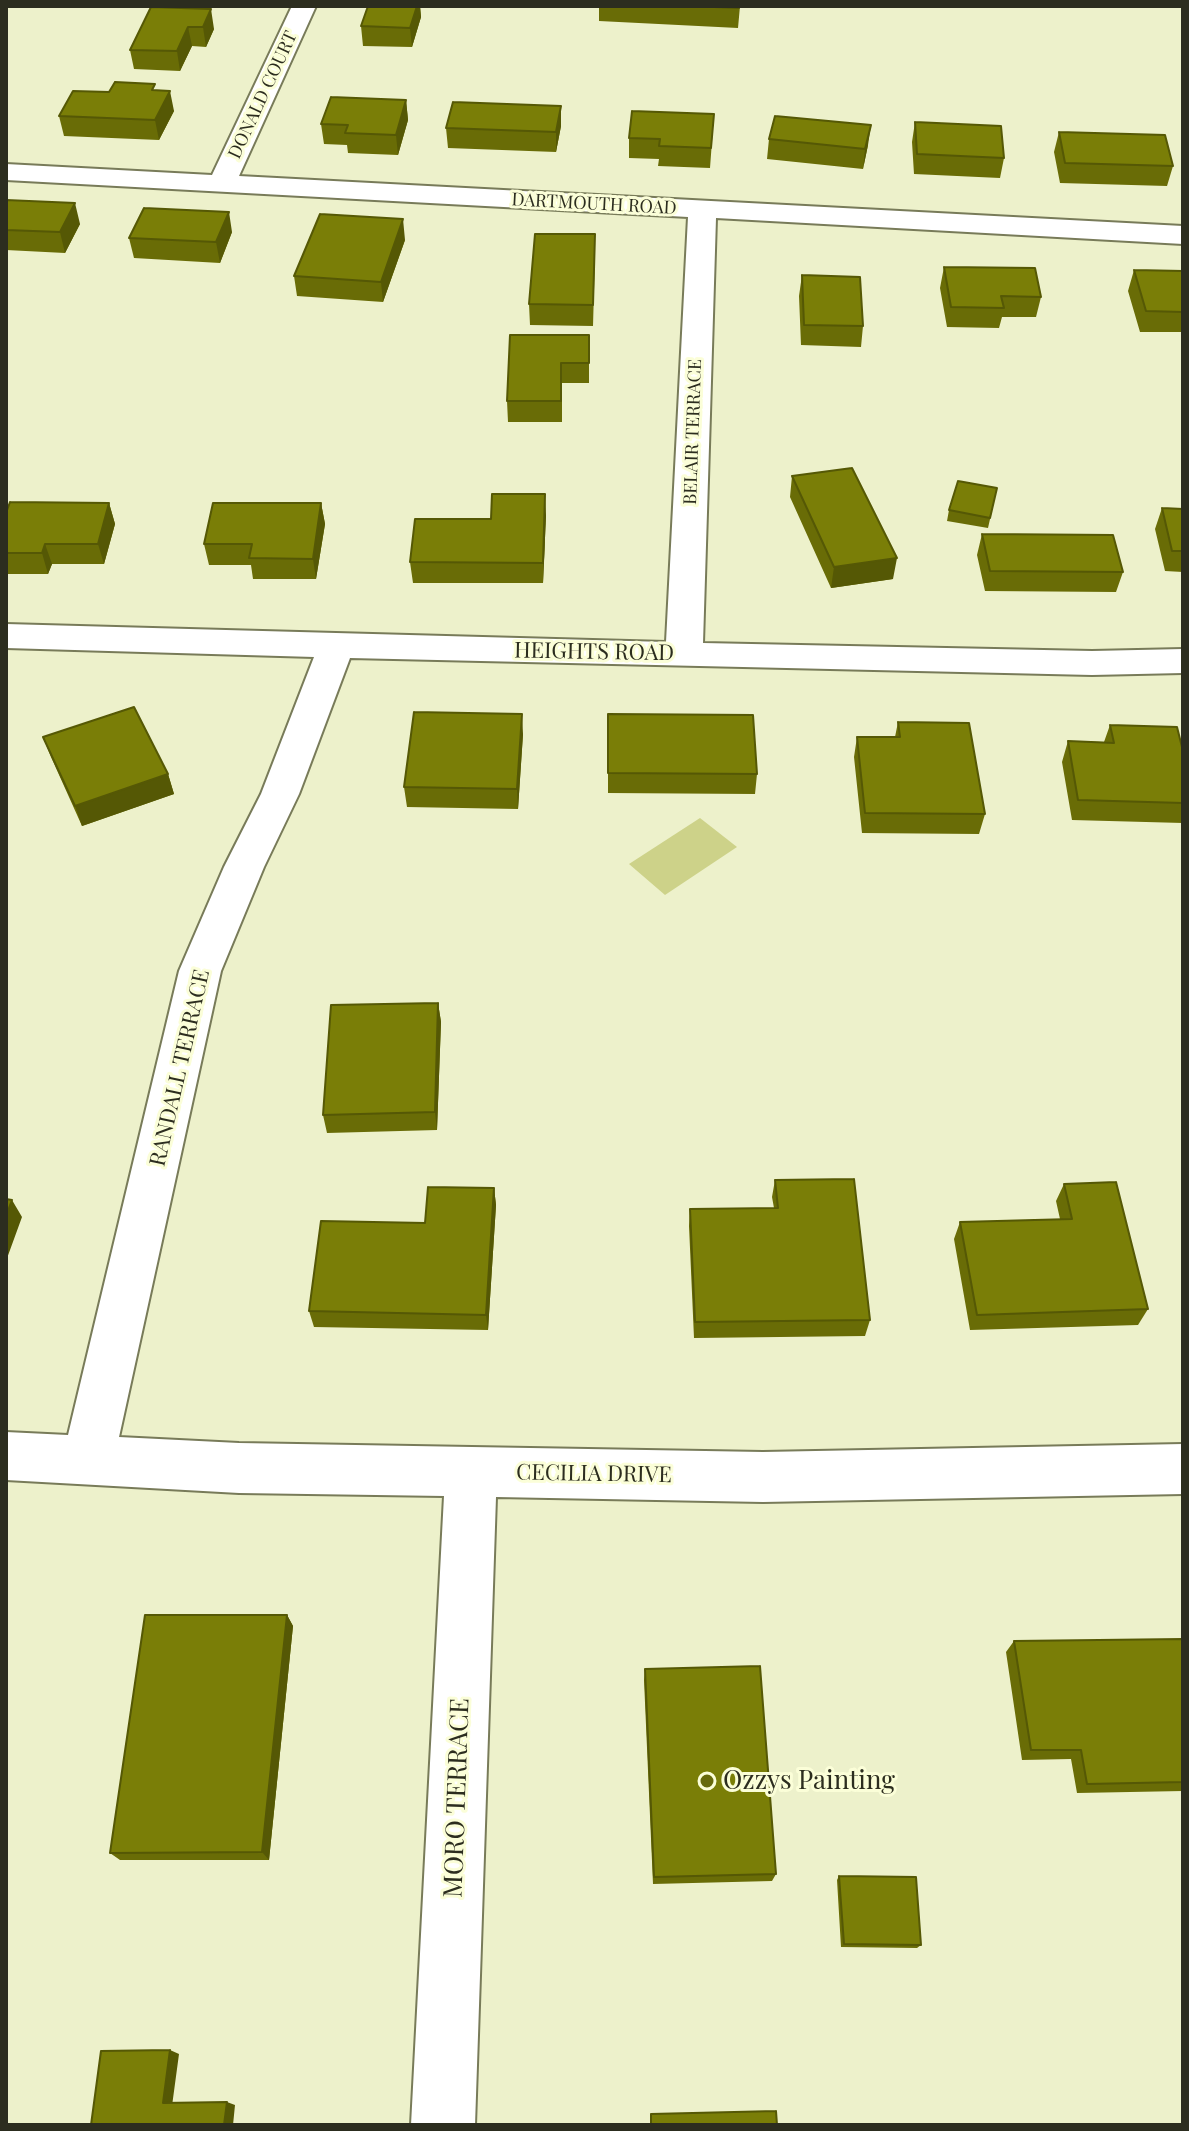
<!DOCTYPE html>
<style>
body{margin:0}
#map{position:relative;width:1189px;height:2131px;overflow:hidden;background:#edf1cb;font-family:"Playfair Display",serif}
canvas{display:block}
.frame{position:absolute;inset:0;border:8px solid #2c2d1f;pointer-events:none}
</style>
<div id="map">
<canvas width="1189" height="2131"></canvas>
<div class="frame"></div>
</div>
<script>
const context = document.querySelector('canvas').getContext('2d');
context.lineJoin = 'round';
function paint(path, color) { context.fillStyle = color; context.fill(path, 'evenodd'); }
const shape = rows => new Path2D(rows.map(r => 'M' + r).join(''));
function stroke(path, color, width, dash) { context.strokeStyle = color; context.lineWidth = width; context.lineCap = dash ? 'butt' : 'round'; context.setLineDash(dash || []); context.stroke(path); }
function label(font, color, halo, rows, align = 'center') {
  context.font = font + ' "Playfair Display",serif'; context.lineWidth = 6; context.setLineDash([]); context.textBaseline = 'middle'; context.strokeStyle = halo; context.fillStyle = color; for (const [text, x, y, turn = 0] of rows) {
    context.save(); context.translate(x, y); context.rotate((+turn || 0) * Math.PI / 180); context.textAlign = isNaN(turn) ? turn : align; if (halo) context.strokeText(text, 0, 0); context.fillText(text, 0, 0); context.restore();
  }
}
const green = shape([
 [700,818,737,847,665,895,629,864]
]);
const minor = shape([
 [292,6,316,6,239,176,1183,226,1183,244,716,218,703,643,1092,651,1183,649,1183,673,1092,675,350,658,299,794,264,867,221,971,119,1437,239,1443,763,1452,1183,1444,1183,1494,763,1502,496,1497,475,2125,411,2125,444,1496,239,1493,6,1480,6,1432,68,1435,179,971,224,867,261,794,314,657,6,648,6,624,666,642,688,217,6,180,6,164,212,175,292,6]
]);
const wall = shape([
 [368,6,420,6,421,17,412,47,363,46,361,26],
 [599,6,740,6,738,28,599,21],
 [151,7,214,29,206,47,192,46,180,71,134,69,130,50],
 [157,90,174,111,159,140,64,136,59,116,109,92],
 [406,100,408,120,398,155,348,153,347,145,324,144,321,124],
 [561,106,561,126,556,152,448,148,446,128],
 [714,114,710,168,658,166,659,159,629,158,629,138],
 [915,122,1004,158,1000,178,914,174,912,142],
 [1059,132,1173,166,1167,186,1060,183,1054,152],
 [769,139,868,145,863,169,767,159],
 [6,200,80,224,65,253,6,250],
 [232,232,220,263,134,258,129,238],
 [405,240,383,302,297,296,294,276],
 [595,255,593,326,530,325,529,304],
 [944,267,1041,297,1036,317,1002,317,999,328,947,327,940,288],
 [1134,270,1183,271,1183,332,1140,332,1128,291],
 [802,275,863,326,861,347,801,345,799,296],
 [589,335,589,383,562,383,562,422,508,422,507,401],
 [792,476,893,579,831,588,790,497],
 [997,488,988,528,947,521,949,510],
 [109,503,115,524,104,564,52,564,48,574,6,574,6,513],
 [321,503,325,524,316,579,253,579,251,565,209,565,204,544],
 [1162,508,1183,509,1183,572,1165,571,1155,529],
 [546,515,543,583,413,583,410,562,491,519],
 [982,534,1123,572,1116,592,985,591,977,555],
 [608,714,757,774,755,794,608,793],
 [898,722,985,814,979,834,862,833,854,757,857,737,895,737],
 [1110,725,1183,751,1183,823,1072,820,1062,762,1068,741,1104,742],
 [523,734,518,809,407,807,404,787],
 [43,737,168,774,174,794,82,826,51,757],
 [438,1003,441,1022,437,1130,327,1133,323,1115],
 [775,1180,870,1320,865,1336,694,1338,689,1226,690,1209,774,1208,772,1197],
 [1064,1184,1148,1309,1138,1325,970,1330,954,1239,960,1222,1060,1219,1056,1201],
 [494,1188,496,1205,488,1330,314,1327,309,1311,425,1223],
 [287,1615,293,1626,269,1860,120,1860,110,1853],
 [1183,1639,1183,1791,1077,1793,1071,1759,1022,1760,1006,1652,1014,1641],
 [645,1669,776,1874,772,1881,653,1884,644,1680],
 [839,1876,921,1945,917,1948,841,1947,837,1880]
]);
const shadedWall = shape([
 [417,6,420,6,421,17,412,47,410,28],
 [211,9,214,29,206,47,203,27],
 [188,27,192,46,180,71,177,51],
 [170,91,174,111,159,140,155,120],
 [406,100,408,120,398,155,396,135],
 [561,106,561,126,556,152,556,132],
 [871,125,868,145,863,169,865,149],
 [75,203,80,224,65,253,60,232],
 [229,212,232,232,220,263,216,242],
 [403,219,405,240,383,302,381,282],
 [545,494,546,515,543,583,543,563],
 [109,503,115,524,104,564,98,544],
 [321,503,325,524,316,579,313,559],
 [45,544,52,564,48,574,42,553],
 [897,558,893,579,831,588,834,567],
 [522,714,523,734,518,809,517,789],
 [168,774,174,794,82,826,75,806],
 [438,1003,441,1022,437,1130,435,1112],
 [494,1188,496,1205,488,1330,486,1315],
 [12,1200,22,1217,6,1261,6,1216],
 [287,1615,293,1626,269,1860,262,1852],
 [170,2050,179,2054,172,2106,163,2103],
 [227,2102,235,2105,233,2125,224,2125]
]);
const building = shape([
 [368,6,417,6,410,28,361,26,368,6],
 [689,6,739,6,739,8,689,6],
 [151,7,211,9,203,27,188,27,177,51,130,50,151,7],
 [115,82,155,84,152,90,170,91,155,120,59,116,73,91,109,92,115,82],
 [331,97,406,100,396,135,345,133,348,125,321,124,331,97],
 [453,102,561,106,556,132,446,128,453,102],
 [632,111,714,114,711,148,659,146,660,139,629,138,632,111],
 [775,116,871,125,865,149,769,139,775,116],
 [915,122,1001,126,1004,158,917,154,915,122],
 [1059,132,1165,135,1173,166,1065,163,1059,132],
 [6,200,75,203,60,232,6,230,6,200],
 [144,208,229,212,216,242,129,238,144,208],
 [320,214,403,219,381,282,294,276,320,214],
 [535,234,595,234,593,305,529,304,535,234],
 [944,267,1035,268,1041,297,1001,296,1004,308,951,307,944,267],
 [1134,270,1183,271,1183,312,1146,311,1134,270],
 [802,275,860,277,863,326,804,325,802,275],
 [510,335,589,335,589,363,561,363,561,401,507,401,510,335],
 [852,468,897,558,834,567,792,476,852,468],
 [958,481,997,488,990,518,949,510,958,481],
 [492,494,545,494,543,563,410,562,415,519,491,519,492,494],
 [10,502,109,503,98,544,45,544,42,553,6,553,6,513,10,502],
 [213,503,321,503,313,559,249,558,252,544,204,544,213,503],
 [1162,508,1183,509,1183,551,1172,551,1162,508],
 [982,534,1113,535,1123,572,990,571,982,534],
 [134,707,168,774,75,806,43,737,134,707],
 [414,712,522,714,517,789,404,787,414,712],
 [608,714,753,715,757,774,608,773,608,714],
 [898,722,969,723,985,814,865,813,857,737,900,737,898,722],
 [1110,725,1177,727,1183,751,1183,803,1078,800,1068,741,1114,743,1110,725],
 [438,1003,435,1112,323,1115,331,1005,438,1003],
 [854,1179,870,1320,695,1322,690,1209,778,1208,775,1180,854,1179],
 [1116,1182,1148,1309,977,1315,960,1222,1072,1219,1064,1184,1116,1182],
 [428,1187,494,1188,486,1315,309,1311,321,1221,425,1223,428,1187],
 [6,1199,12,1200,6,1216,6,1199],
 [145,1615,287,1615,262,1852,110,1853,145,1615],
 [1183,1639,1183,1782,1087,1784,1081,1750,1031,1750,1014,1641,1183,1639],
 [760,1666,776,1874,654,1877,645,1669,760,1666],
 [839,1876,916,1877,921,1945,844,1944,839,1876],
 [170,2050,163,2103,227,2102,224,2125,91,2125,101,2051,170,2050],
 [776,2111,777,2125,651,2125,651,2114,776,2111]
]);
const markers = [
 [707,1781,8,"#676a0b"]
];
const farStreetnames = [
 ["DONALD COURT",263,95,-65],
 ["DARTMOUTH ROAD",594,204,3],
 ["BELAIR TERRACE",693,432,-88]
];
const streetNames = [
 ["HEIGHTS ROAD",594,652,1],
 ["RANDALL TERRACE",180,1068,-77],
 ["CECILIA DRIVE",594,1474,1]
];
const nearPoinames = [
 ["Ozzys Painting",723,1781]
];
const nearStreetnames = [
 ["MORO TERRACE",457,1798,-88]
];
paint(green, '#cdd289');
stroke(minor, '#787b59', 4);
paint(minor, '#fff');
paint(wall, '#696c06');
paint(shadedWall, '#555805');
paint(building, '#7a7e07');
stroke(building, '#555805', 2);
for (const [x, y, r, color] of markers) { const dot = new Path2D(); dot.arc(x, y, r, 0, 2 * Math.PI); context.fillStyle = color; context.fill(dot); stroke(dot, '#fbfed8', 3); }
label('18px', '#2c2d1f', '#fbfed8', farStreetnames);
label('22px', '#2c2d1f', '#fbfed8', streetNames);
label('26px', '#2c2d1f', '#fbfed8', nearPoinames, 'left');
label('26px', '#2c2d1f', '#fbfed8', nearStreetnames);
</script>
